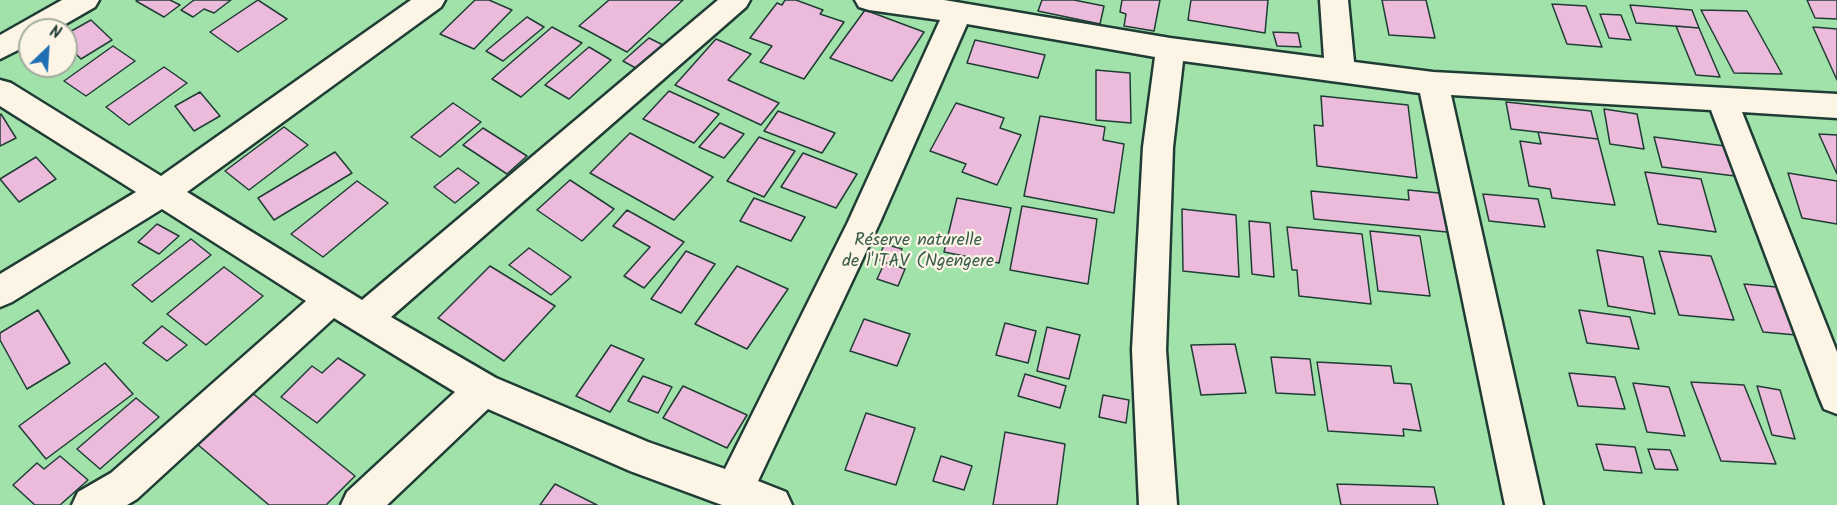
<!DOCTYPE html>
<meta charset="utf-8">
<style>
body{margin:0}
#map{position:relative;width:1837px;height:505px;overflow:hidden;background:#f7e4e2;font-family:Kalam,sans-serif}
canvas{display:block}
.north{position:absolute;left:18px;top:18px;width:60px;height:60px;box-sizing:border-box;background:#fcf5e5;border:2px solid #a4ab9e;border-radius:50%;rotate:25deg;font-size:16px;font-weight:700;line-height:24px;text-align:center;color:#1f3d34}
.north::after{content:'';display:block;margin:auto;width:21px;height:27px;background:#1f6fb2;clip-path:polygon(50% 0,100% 100%,50% 72%,0 100%)}
</style>
<div id="map">
<canvas width="1837" height="505"></canvas>
<div class="north">N</div>
</div>
<script>
const context = document.querySelector('canvas').getContext('2d');
context.lineJoin = 'round';
function paint(path, color) { context.fillStyle = color; context.fill(path, 'evenodd'); }
const shape = rows => new Path2D(rows.map(r => 'M' + r).join(''));
function stroke(path, color, width, dash) { context.strokeStyle = color; context.lineWidth = width; context.lineCap = dash ? 'butt' : 'round'; context.setLineDash(dash || []); context.stroke(path); }
function label(font, color, halo, rows, align = 'center') {
  context.font = font + ' Kalam,sans-serif'; context.lineWidth = 4.5; context.setLineDash([]); context.textBaseline = 'middle'; context.strokeStyle = halo; context.fillStyle = color; for (const [text, x, y, turn = 0] of rows) {
    context.save(); context.translate(x, y); context.rotate((+turn || 0) * Math.PI / 180); context.textAlign = isNaN(turn) ? turn : align; if (halo) context.strokeText(text, 0, 0); context.fillText(text, 0, 0); context.restore();
  }
}
const green = shape([
 [0,0,1837,0,1837,505,0,505],
 [30,30,66,30,66,66,30,66]
]);
const building = shape([
 [138,0,170,0,180,5,164,17,136,1,138,0],
 [194,0,231,0,214,13,204,9,193,17,181,10,194,0],
 [258,0,287,19,238,52,210,32,258,0],
 [475,0,489,0,512,10,474,49,440,34,475,0],
 [609,0,683,0,627,52,579,26,609,0],
 [785,0,796,0,823,10,820,14,844,22,804,79,760,62,772,46,750,38,777,3,782,5,785,0],
 [1042,0,1074,0,1104,6,1100,24,1038,11,1042,0],
 [1122,0,1160,0,1154,31,1124,26,1126,14,1120,12,1122,0],
 [1191,0,1268,0,1265,33,1188,20,1191,0],
 [1382,0,1426,0,1435,38,1389,35,1382,0],
 [1807,0,1837,0,1837,19,1815,18,1807,0],
 [1552,4,1586,6,1602,47,1567,44,1552,4],
 [1630,5,1692,10,1699,28,1636,23,1630,5],
 [865,10,924,32,892,81,830,58,865,10],
 [1701,10,1747,11,1782,74,1734,73,1701,10],
 [1600,14,1621,15,1631,40,1609,38,1600,14],
 [527,17,544,27,503,61,486,51,527,17],
 [91,20,112,40,81,59,66,44,66,34,91,20],
 [1676,26,1699,28,1720,77,1696,75,1676,26],
 [552,27,582,43,521,97,492,79,552,27],
 [1813,27,1837,29,1837,80,1813,27],
 [1273,32,1298,33,1301,47,1277,46,1273,32],
 [649,38,667,47,641,71,623,61,649,38],
 [716,39,751,54,728,80,779,103,761,125,675,85,716,39],
 [975,40,1045,55,1038,78,967,63,975,40],
 [113,46,135,61,86,96,64,81,113,46],
 [589,47,611,60,569,99,545,85,589,47],
 [164,67,187,83,129,125,106,107,164,67],
 [1096,70,1130,73,1131,123,1096,120,1096,70],
 [669,91,719,114,694,143,643,119,669,91],
 [200,92,220,116,194,131,175,106,200,92],
 [1321,96,1408,105,1417,178,1317,166,1314,125,1323,126,1321,96],
 [1506,102,1591,111,1598,139,1511,129,1506,102],
 [453,103,481,122,440,157,411,137,453,103],
 [956,103,1004,118,1000,128,1021,135,997,185,962,172,966,164,930,151,956,103],
 [1604,109,1637,114,1644,149,1610,144,1604,109],
 [778,111,835,133,822,153,764,131,778,111],
 [1,114,16,138,0,146,0,115,1,114],
 [1040,116,1105,127,1103,140,1124,144,1114,213,1024,196,1040,116],
 [720,123,744,134,724,158,699,147,720,123],
 [284,127,308,145,249,190,225,171,284,127],
 [483,128,527,156,507,174,463,145,483,128],
 [1538,132,1598,139,1615,205,1552,198,1550,189,1529,186,1520,141,1541,144,1538,132],
 [630,133,713,177,674,220,590,173,630,133],
 [1819,134,1837,135,1837,174,1819,134],
 [759,137,795,151,764,197,727,181,759,137],
 [1654,137,1725,146,1735,176,1662,167,1654,137],
 [335,152,352,173,274,220,258,198,335,152],
 [803,153,857,174,836,208,781,187,803,153],
 [36,157,56,179,19,202,0,179,36,157],
 [458,168,479,183,455,203,434,187,458,168],
 [1645,172,1701,179,1716,232,1658,224,1645,172],
 [1788,173,1837,181,1837,224,1802,218,1788,173],
 [570,180,614,209,582,241,537,210,570,180],
 [357,181,388,203,323,257,291,234,357,181],
 [1408,190,1450,194,1457,233,1314,219,1311,191,1409,200,1408,190],
 [1483,194,1538,199,1545,227,1489,221,1483,194],
 [754,198,805,217,791,241,740,221,754,198],
 [957,198,1011,208,999,263,944,252,957,198],
 [1022,206,1097,219,1088,284,1010,270,1022,206],
 [1182,209,1236,215,1239,277,1183,271,1182,209],
 [627,210,684,242,644,288,624,276,650,247,613,226,627,210],
 [1249,221,1270,223,1274,277,1252,274,1249,221],
 [157,224,179,236,159,254,138,242,157,224],
 [1287,227,1362,234,1371,304,1299,296,1297,270,1292,270,1287,227],
 [1370,231,1420,236,1430,296,1378,291,1370,231],
 [191,239,211,255,152,302,132,285,191,239],
 [885,244,902,249,895,266,877,259,885,244],
 [529,248,571,277,551,295,509,265,529,248],
 [1597,250,1643,257,1655,314,1608,306,1597,250],
 [686,251,715,264,681,313,651,299,686,251],
 [1659,251,1711,256,1734,320,1679,315,1659,251],
 [885,262,905,269,898,286,877,279,885,262],
 [490,266,555,306,504,361,438,318,490,266],
 [737,266,788,289,747,349,695,324,737,266],
 [224,267,263,296,206,345,167,314,224,267],
 [1744,284,1787,288,1807,336,1763,332,1744,284],
 [38,310,70,363,27,389,0,340,0,333,38,310],
 [1579,310,1630,317,1639,349,1587,343,1579,310],
 [864,319,910,334,897,366,850,351,864,319],
 [1005,323,1036,331,1028,363,996,355,1005,323],
 [162,326,187,345,167,361,143,343,162,326],
 [1047,327,1080,335,1069,379,1037,371,1047,327],
 [1235,344,1246,393,1201,395,1191,345,1235,344],
 [611,345,644,359,610,412,576,396,611,345],
 [1271,357,1310,359,1315,395,1276,393,1271,357],
 [338,358,365,375,317,423,281,397,312,366,322,373,338,358],
 [1317,362,1391,366,1394,383,1411,384,1421,431,1403,429,1404,436,1328,431,1317,362],
 [105,363,133,394,46,459,19,426,105,363],
 [1569,373,1615,377,1625,409,1578,406,1569,373],
 [1025,374,1066,386,1060,408,1018,396,1025,374],
 [643,376,672,387,658,413,628,401,643,376],
 [1691,382,1744,385,1776,464,1721,461,1691,382],
 [1633,383,1669,387,1685,436,1647,432,1633,383],
 [683,386,747,415,727,448,663,418,683,386],
 [1757,386,1780,390,1795,439,1772,435,1757,386],
 [246,388,355,476,326,505,269,505,190,438,246,388],
 [1103,395,1129,400,1126,423,1099,417,1103,395],
 [136,398,159,417,100,469,77,449,136,398],
 [866,413,915,428,896,485,845,470,866,413],
 [1005,432,1065,444,1057,505,993,505,1005,432],
 [1596,444,1635,447,1642,473,1604,470,1596,444],
 [1648,449,1670,450,1678,470,1655,469,1648,449],
 [60,456,88,480,60,505,35,505,13,485,37,463,44,469,60,456],
 [941,456,972,466,964,490,933,481,941,456],
 [555,484,597,505,540,505,555,484],
 [1337,484,1434,487,1438,505,1341,505,1337,484]
]);
const street = shape([
 [62,0,99,0,95,7,55,30,30,30,30,44,0,59,0,35,62,0],
 [411,0,445,0,441,7,187,192,362,300,718,0,750,0,746,7,391,317,496,378,648,442,725,469,848,222,940,20,869,10,859,7,855,0,944,0,1170,38,1324,58,1320,0,1348,0,1354,62,1433,72,1837,94,1837,118,1742,112,1837,352,1837,414,1824,409,1819,397,1711,110,1451,95,1543,505,1505,505,1420,93,1183,61,1173,147,1166,350,1177,505,1139,505,1132,350,1143,147,1155,57,967,24,880,222,758,481,786,492,792,505,722,505,630,471,488,409,387,505,341,505,347,492,455,392,334,318,137,499,127,505,72,505,78,492,111,473,306,301,162,209,12,302,0,307,0,274,136,192,0,106,0,80,11,83,161,176,411,0]
]);
const parkNames = [
 ["Réserve naturelle",918,242],
 ["de l'ITAV (Ngengere",918,263]
];
paint(green, '#a1e2ab');
paint(building, '#ecbbdc');
stroke(building, '#1f3d34', 1.5);
stroke(street, '#1f3d34', 5);
paint(street, '#fcf5e5');
label('18px', '#395e4c', '#fcf5e5', parkNames);
</script>
